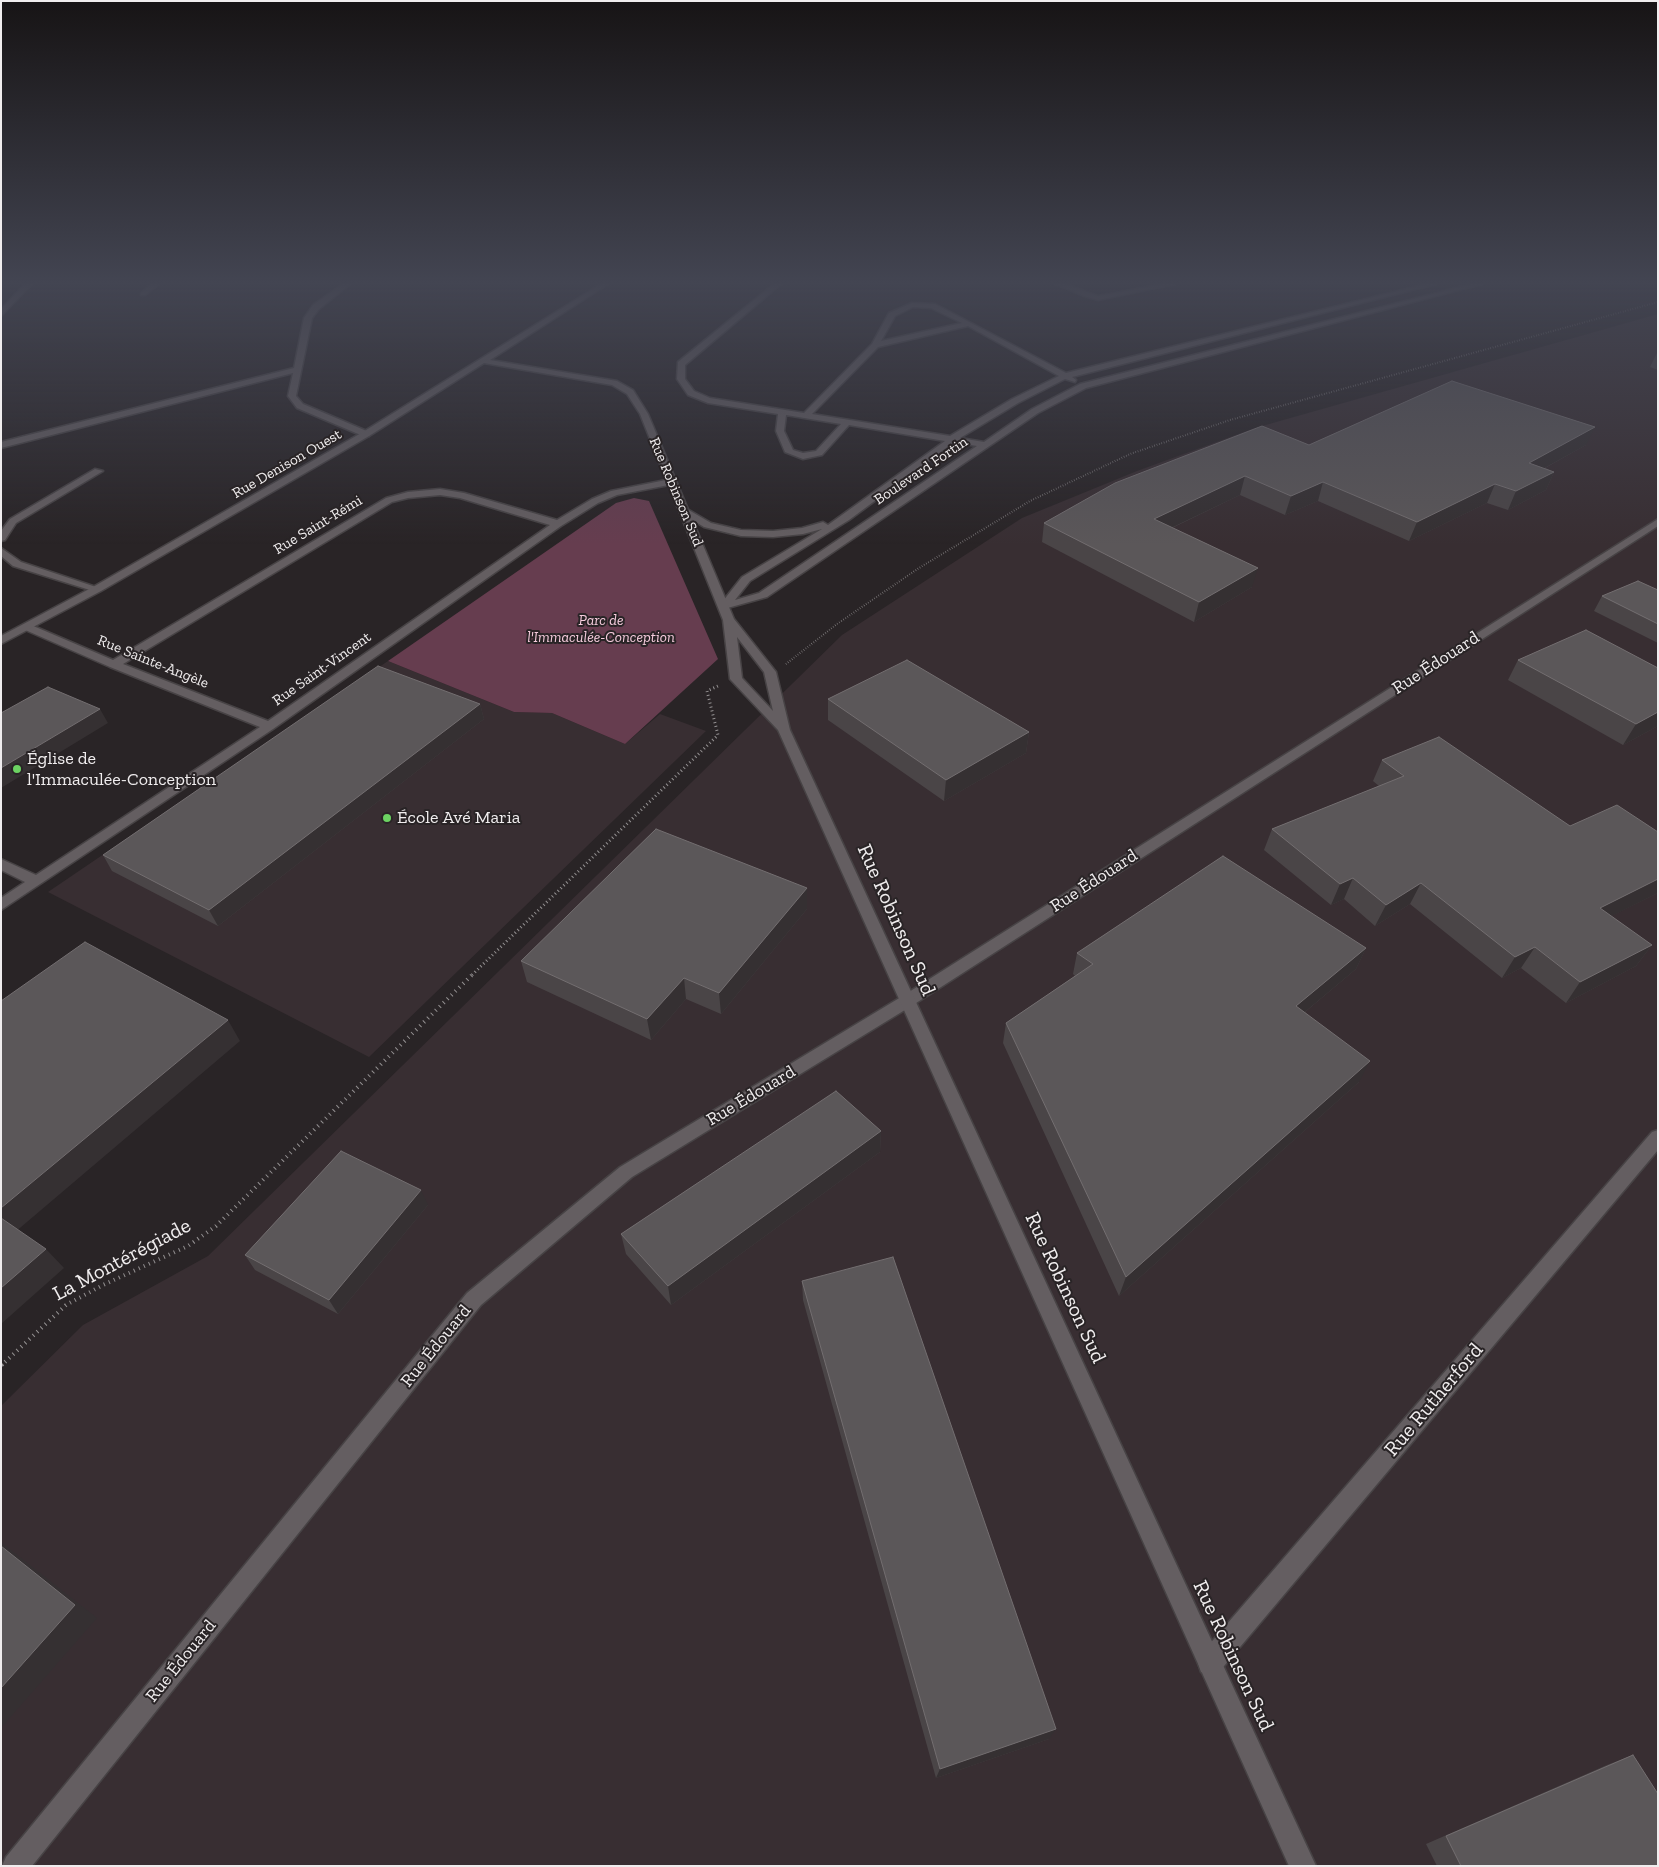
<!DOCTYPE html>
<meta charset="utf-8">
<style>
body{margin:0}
#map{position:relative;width:1659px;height:1867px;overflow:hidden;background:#292426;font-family:"Zilla Slab",serif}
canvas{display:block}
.frame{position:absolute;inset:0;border:2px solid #f0edee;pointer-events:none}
</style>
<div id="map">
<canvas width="1659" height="1867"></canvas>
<div class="frame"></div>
</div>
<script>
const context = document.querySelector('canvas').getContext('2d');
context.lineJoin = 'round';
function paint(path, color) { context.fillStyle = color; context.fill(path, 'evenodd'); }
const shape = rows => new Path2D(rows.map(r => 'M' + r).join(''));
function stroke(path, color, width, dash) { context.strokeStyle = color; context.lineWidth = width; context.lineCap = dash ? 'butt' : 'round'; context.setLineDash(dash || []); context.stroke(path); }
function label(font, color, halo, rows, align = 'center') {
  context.font = font + ' "Zilla Slab",serif'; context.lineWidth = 4; context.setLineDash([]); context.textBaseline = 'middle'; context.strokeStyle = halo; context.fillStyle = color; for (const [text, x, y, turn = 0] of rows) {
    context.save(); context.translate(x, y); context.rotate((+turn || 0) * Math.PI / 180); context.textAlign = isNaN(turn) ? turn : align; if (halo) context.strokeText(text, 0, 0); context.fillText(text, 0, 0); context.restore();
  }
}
const built = shape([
 [1658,314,1658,1866,1,1866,1,1406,83,1325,208,1256,842,635,1022,518,1137,471,1255,428],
 [388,661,514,712,552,713,625,744,660,714,706,731,369,1057,48,892]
]);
const green = shape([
 [634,498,649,501,718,659,625,744,552,713,514,712,388,661,616,503]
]);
const pathFar3 = shape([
 [786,664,837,624,919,568,1030,501,1130,454,1230,420,1658,302]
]);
const pathFar2 = shape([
 [472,975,718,735,707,691,718,686]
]);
const pathFar1 = shape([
 [5,1362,66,1305,103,1285,188,1246,216,1226,473,974]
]);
const path = shape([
 [1,1365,6,1360]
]);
const street = shape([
 [25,284,32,284,1,316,1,309,25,284],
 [152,284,159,284,145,295,141,295,141,293,152,284],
 [343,284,350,284,319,309,312,318,296,396,303,404,369,432,369,436,363,436,297,408,288,396,293,373,1,448,1,442,294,368,304,318,313,305,343,284],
 [774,284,781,284,685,365,685,379,694,391,710,398,804,413,872,344,889,313,912,303,935,304,1066,373,1426,284,1436,284,1072,377,1076,380,1075,382,1065,379,1018,403,960,438,984,442,1032,409,1080,384,1472,284,1482,284,1086,388,1038,413,767,597,724,609,719,606,742,577,822,529,803,534,773,537,741,536,704,527,681,513,681,509,687,509,711,523,741,530,773,531,802,528,823,522,828,525,945,441,849,425,822,455,803,459,785,452,776,431,778,414,708,403,688,395,677,379,678,362,774,284],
 [913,307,931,308,962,323,881,341,895,316,913,307],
 [968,326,1059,376,1012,399,950,436,812,414,878,347,968,326],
 [786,415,841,424,816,451,803,453,793,450,784,431,786,415],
 [954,442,977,446,759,593,735,600,750,581,849,520,954,442],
 [1056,284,1065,284,1098,296,1163,284,1175,284,1098,300,1084,296,1056,284],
 [95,469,103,471,16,523,5,540,1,541,1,531,10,519,95,469],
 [671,479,674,480,674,484,617,495,598,503,561,526,273,729,1,910,1,898,25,882,1,870,1,859,36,875,260,727,110,667,23,629,23,625,31,625,113,660,386,498,408,492,440,489,464,493,557,520,592,499,611,491,671,479],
 [440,495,460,498,550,525,268,721,123,664,392,502,408,498,440,495],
 [1658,519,1658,526,913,1005,632,1177,481,1305,32,1866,2,1866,6,1857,467,1293,620,1167,901,997,1658,519],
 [1,548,21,562,102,589,97,592,93,591,13,566,1,556,1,548],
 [1658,1130,1658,1150,1219,1672,1210,1675,1201,1672,1198,1663,1201,1654,1652,1132,1658,1130]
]);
const secondary = shape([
 [601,284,608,284,490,360,617,381,633,390,648,414,734,619,776,672,790,730,1316,1866,1289,1866,778,730,730,679,723,620,640,414,627,394,612,385,484,363,369,436,101,591,1,644,1,636,93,587,363,432,601,284],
 [737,637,764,672,773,711,742,678,737,637]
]);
const wall = shape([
 [1658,351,1658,370,1650,367],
 [1309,445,1586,445,1545,468,1554,472,1546,490,1508,510,1487,503,1409,541,1318,501,1285,515,1240,495,1172,528,1252,587,1194,622,1042,542,1044,523],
 [1658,590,1658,643,1594,611,1602,596],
 [1518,660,1658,668,1658,726,1623,745,1508,680],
 [828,699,1029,732,1026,753,944,801,828,720],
 [480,704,484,719,218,926,112,871,103,855],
 [1382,760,1570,826,1658,832,1658,893,1611,916,1652,945,1636,966,1566,1003,1521,968,1502,978,1410,904,1375,926,1344,899,1331,905,1264,850,1272,829,1379,786,1373,781],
 [807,888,807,909,721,1014,686,999,651,1040,527,982,521,961],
 [1366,948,1356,969,1305,1012,1359,1082,1119,1296,1003,1043,1006,1023,1075,976,1073,974,1077,953],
 [881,1131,880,1152,671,1305,626,1254,621,1234],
 [428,1205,338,1314,255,1270,245,1255],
 [802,1281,1049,1739,936,1778,803,1300],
 [1633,1755,1658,1866,1437,1866,1426,1844,1607,1765]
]);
const shadedWall = shape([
 [1595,427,1586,445,1521,481,1529,463],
 [1554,472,1546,490,1508,510,1516,491],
 [1245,476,1240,495,1150,538,1154,519],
 [1323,482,1318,501,1285,515,1291,496],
 [1495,484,1487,503,1409,541,1417,522],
 [1258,568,1252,587,1194,622,1199,602],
 [480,704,484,719,218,926,209,910],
 [100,709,108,723,1,788,1,768],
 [1658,712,1658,726,1623,745,1636,724],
 [1029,732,1026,753,944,801,946,780],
 [1353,878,1344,899,1331,905,1340,884],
 [1658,879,1658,893,1586,929,1600,908],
 [1421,883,1410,904,1375,926,1386,905],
 [807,888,807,909,721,1014,719,993],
 [1652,945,1636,966,1566,1003,1580,982],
 [1535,947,1521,968,1502,978,1515,957],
 [1366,948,1356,969,1287,1027,1296,1006],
 [684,978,686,999,651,1040,647,1019],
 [228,1020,240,1041,14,1233,1,1220,1,1208],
 [1370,1061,1359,1082,1119,1296,1126,1277],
 [881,1131,880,1152,671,1305,668,1286],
 [421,1190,428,1205,338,1314,329,1300],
 [46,1249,64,1268,1,1324,1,1288],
 [1,1542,97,1618,1,1728],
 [1056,1729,1049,1739,936,1778,940,1769]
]);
const building = shape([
 [1452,381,1595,427,1529,463,1554,472,1516,491,1495,484,1417,522,1323,482,1291,496,1245,476,1154,519,1258,568,1199,602,1044,523,1115,483,1262,426,1309,445,1452,381],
 [1638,581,1658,590,1658,624,1602,596,1638,581],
 [1586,630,1658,668,1658,712,1636,724,1518,660,1586,630],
 [907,660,1029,732,946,780,828,699,907,660],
 [378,666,480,704,209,910,103,855,378,666],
 [48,687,100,709,1,768,1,713,48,687],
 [1439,737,1570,826,1617,805,1658,832,1658,879,1600,908,1652,945,1580,982,1535,947,1515,957,1421,883,1386,905,1353,878,1340,884,1272,829,1404,776,1382,760,1439,737],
 [656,829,807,888,719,993,684,978,647,1019,521,961,656,829],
 [1223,856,1366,948,1296,1006,1370,1061,1126,1277,1006,1023,1093,964,1077,953,1223,856],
 [85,942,228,1020,1,1208,1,1001,85,942],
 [836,1091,881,1131,668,1286,621,1234,836,1091],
 [341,1151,421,1190,329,1300,245,1255,341,1151],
 [1,1218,46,1249,1,1288,1,1218],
 [893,1257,1056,1729,940,1769,802,1281,893,1257],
 [1,1546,75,1605,1,1688,1,1546],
 [1633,1755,1658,1794,1658,1866,1461,1866,1446,1836,1633,1755]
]);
const markers = [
 [17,769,5,"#6cd362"],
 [387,818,5,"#6cd362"]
];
const farStreetnames = [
 ["Rue Denison Ouest",287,464,-30],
 ["Boulevard Fortin",921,471,-34],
 ["Rue Robinson Sud",676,492,67],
 ["Rue Saint-Rémi",318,525,-31],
 ["Rue Sainte-Angèle",153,662,22],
 ["Rue Saint-Vincent",322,669,-35]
];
const farParknames = [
 ["Parc de",601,621],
 ["l'Immaculée-Conception",601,638]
];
const streetNames = [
 ["Rue Édouard",1436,663,-33],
 ["Rue Édouard",1094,881,-33],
 ["Rue Édouard",751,1096,-31],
 ["Rue Édouard",436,1346,-51],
 ["Rue Édouard",181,1661,-51]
];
const poiNames = [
 ["Église de",27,759],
 ["l'Immaculée-Conception",27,780],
 ["École Avé Maria",397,818]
];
const nearStreetnames = [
 ["Rue Robinson Sud",896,920,66],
 ["La Montérégiade",122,1260,-28],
 ["Rue Robinson Sud",1065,1288,65],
 ["Rue Rutherford",1434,1400,-50],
 ["Rue Robinson Sud",1233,1656,65]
];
paint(built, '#382e32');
paint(green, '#663d4f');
stroke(street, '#474345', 3);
stroke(secondary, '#474345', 3);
stroke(pathFar3, '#949192', 2, [0.5, 2]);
stroke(pathFar2, '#949192', 3, [1, 3]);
stroke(pathFar1, '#949192', 4, [1, 4.5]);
stroke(path, '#949192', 5, [2, 5.5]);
paint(street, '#645e61');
paint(secondary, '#645e61');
paint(wall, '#4a4547');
paint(shadedWall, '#353032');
paint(building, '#5b5759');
stroke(building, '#736e70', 1);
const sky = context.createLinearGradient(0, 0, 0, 545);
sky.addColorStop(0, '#171415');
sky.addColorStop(0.52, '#434552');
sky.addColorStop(1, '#43455200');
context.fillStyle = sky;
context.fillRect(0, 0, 1659, 545);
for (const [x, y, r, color] of markers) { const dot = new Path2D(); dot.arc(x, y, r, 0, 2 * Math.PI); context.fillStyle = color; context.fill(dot); stroke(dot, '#292426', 2); }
label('15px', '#f0edee', '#292426', farStreetnames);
label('italic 15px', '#f7cdde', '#292426', farParknames);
label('18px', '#f0edee', '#292426', streetNames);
label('18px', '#f0edee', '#292426', poiNames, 'left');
label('21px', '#f0edee', '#292426', nearStreetnames);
</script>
